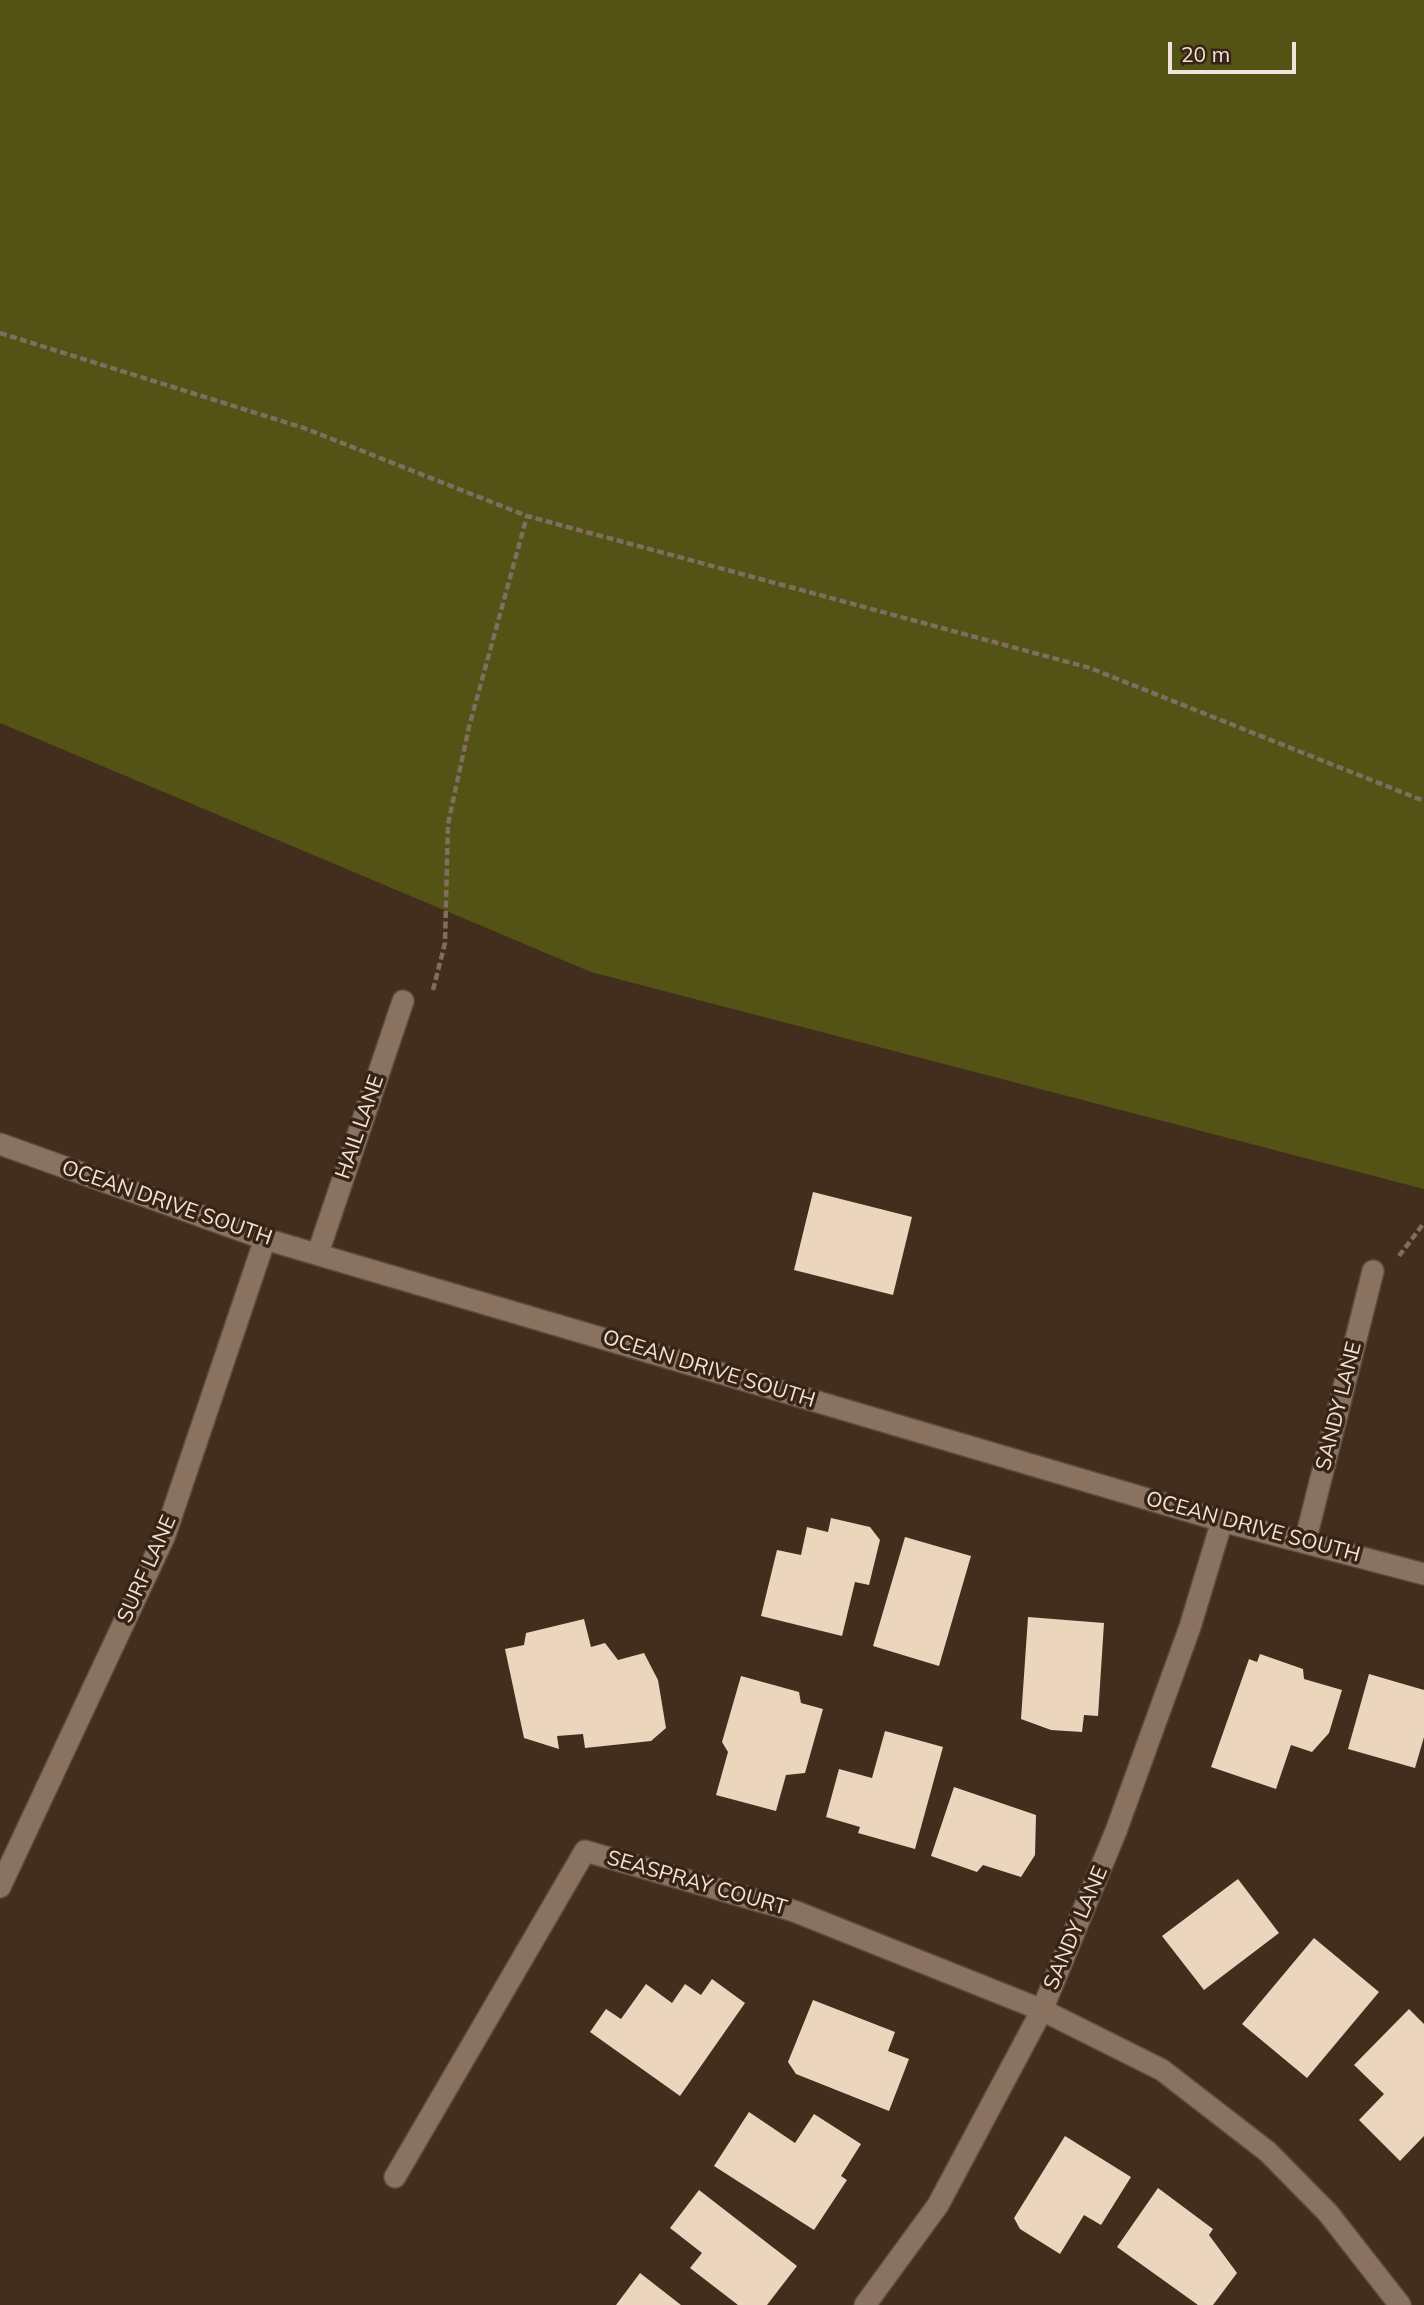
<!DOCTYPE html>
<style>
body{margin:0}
#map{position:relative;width:1424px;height:2305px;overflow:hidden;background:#432e1e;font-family:Mulish,sans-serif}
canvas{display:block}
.scale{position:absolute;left:1168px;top:42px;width:128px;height:32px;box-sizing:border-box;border:4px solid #f1e3d9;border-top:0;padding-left:9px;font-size:21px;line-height:24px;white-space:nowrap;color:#f1e3d9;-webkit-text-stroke:5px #382415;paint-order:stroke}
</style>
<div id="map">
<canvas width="1424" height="2305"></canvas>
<div class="scale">20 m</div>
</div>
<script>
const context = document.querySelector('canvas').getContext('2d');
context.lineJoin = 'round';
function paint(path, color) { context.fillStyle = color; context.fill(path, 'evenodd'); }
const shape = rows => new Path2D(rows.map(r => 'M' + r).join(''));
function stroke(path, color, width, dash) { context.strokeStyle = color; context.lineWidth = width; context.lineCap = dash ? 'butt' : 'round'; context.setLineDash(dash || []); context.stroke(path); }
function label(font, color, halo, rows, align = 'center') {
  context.font = font + ' Mulish,sans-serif'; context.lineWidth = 7; context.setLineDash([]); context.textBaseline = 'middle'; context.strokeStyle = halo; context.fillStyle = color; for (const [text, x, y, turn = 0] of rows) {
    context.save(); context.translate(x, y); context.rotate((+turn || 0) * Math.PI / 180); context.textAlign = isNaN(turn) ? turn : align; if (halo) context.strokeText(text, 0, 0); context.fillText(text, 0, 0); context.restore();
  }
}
const green = shape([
 [0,0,1424,0,1424,1189,591,972,0,723]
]);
const building = shape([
 [813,1192,912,1217,893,1295,794,1270],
 [831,1518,870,1527,880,1540,869,1585,855,1582,842,1636,761,1616,777,1550,801,1555,807,1527,828,1532],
 [905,1537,971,1556,939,1666,873,1646],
 [1028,1617,1104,1623,1098,1716,1084,1715,1082,1732,1051,1730,1021,1719],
 [584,1619,591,1647,605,1643,618,1660,644,1653,658,1680,666,1728,651,1741,585,1748,583,1734,557,1736,559,1749,524,1738,505,1649,524,1645,526,1633],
 [1260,1654,1303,1669,1304,1679,1342,1690,1329,1733,1312,1752,1291,1745,1276,1789,1211,1767,1249,1659,1257,1662],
 [1369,1674,1424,1690,1424,1737,1415,1768,1348,1749],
 [741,1676,799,1692,801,1703,823,1709,805,1773,786,1775,776,1811,716,1795,728,1752,722,1742],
 [885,1731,943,1747,915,1849,858,1833,860,1827,826,1817,839,1769,872,1778],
 [954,1787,1036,1815,1035,1855,1021,1877,983,1865,977,1872,931,1856],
 [1238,1879,1279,1933,1204,1990,1162,1936],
 [1314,1938,1379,1992,1307,2078,1242,2024],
 [712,1979,745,2003,680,2096,590,2032,606,2009,621,2019,646,1984,672,2003,685,1984,701,1995],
 [813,2000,895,2032,888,2051,909,2059,889,2111,796,2074,788,2062],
 [1409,2009,1424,2024,1424,2136,1400,2161,1359,2120,1384,2094,1354,2065],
 [749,2112,795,2143,814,2114,861,2144,841,2176,847,2180,814,2230,714,2166],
 [1065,2136,1131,2177,1101,2225,1084,2215,1060,2254,1020,2229,1014,2218],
 [1158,2188,1213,2229,1209,2235,1237,2273,1213,2305,1198,2305,1117,2247],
 [699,2190,797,2266,767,2305,738,2305,690,2268,702,2253,670,2228],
 [640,2273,681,2305,616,2305]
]);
const path = shape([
 [0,333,304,428,527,516,1090,668,1424,801],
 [433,990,445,943,448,824,469,727,527,516],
 [1399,1256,1424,1223]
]);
const street = shape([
 [0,1144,265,1239,1222,1521,1424,1574],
 [318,1253,403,1001],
 [1305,1542,1373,1271],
 [0,1887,165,1535,265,1239],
 [395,2177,585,1851,794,1911,1042,2010,1162,2070,1268,2152,1328,2213,1400,2305],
 [865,2305,938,2205,1042,2010,1116,1831,1190,1627,1222,1521]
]);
const streetNames = [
 ["HAIL LANE",360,1127,-71],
 ["OCEAN DRIVE SOUTH",167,1203,19],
 ["OCEAN DRIVE SOUTH",709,1369,17],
 ["SANDY LANE",1339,1406,-76],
 ["OCEAN DRIVE SOUTH",1253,1527,15],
 ["SURF LANE",147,1569,-66],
 ["SEASPRAY COURT",697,1883,16],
 ["SANDY LANE",1076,1928,-67]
];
paint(green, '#525315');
paint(building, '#ebd5bd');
stroke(street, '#5d4b3e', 24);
stroke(path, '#7f6d5f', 4.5, [7, 3.5]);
stroke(street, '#8a7260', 21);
label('21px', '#f1e3d9', '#382415', streetNames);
</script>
